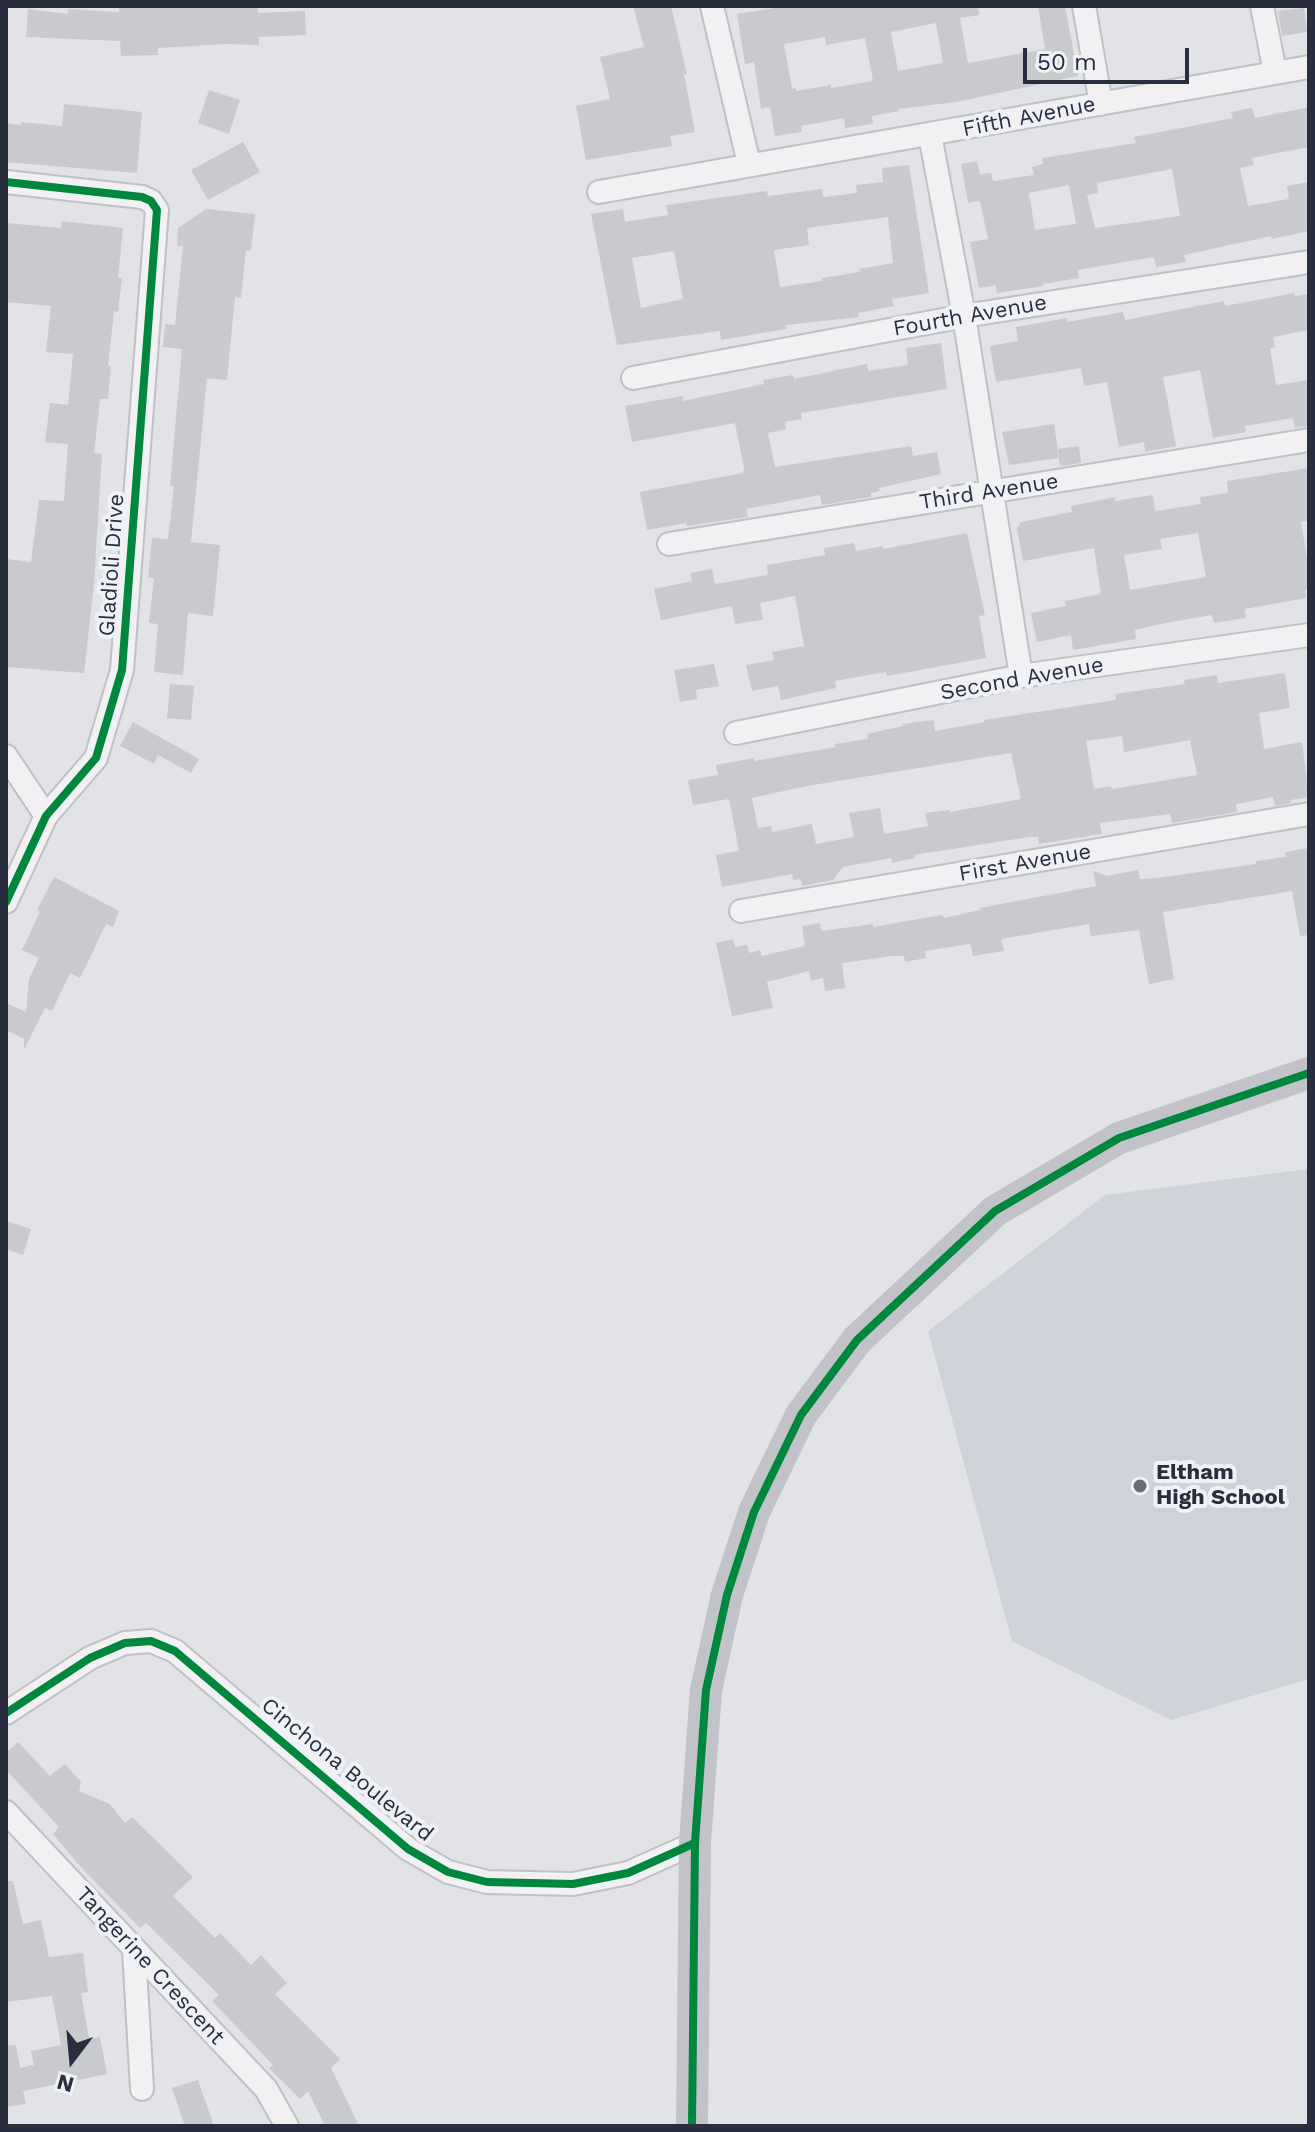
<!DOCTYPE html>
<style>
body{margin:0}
#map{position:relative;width:1315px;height:2132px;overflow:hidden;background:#e2e3e6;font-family:"Work Sans",sans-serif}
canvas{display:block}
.frame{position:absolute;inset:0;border:8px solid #292e3f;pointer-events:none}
.north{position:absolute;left:32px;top:2020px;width:80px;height:80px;-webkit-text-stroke:6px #eff1f6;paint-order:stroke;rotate:196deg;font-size:22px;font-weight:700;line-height:32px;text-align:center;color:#292e3f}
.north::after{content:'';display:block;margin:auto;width:28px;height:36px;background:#292e3f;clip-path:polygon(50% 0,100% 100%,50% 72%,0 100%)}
.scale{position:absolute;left:1023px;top:48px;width:166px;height:36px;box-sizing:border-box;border:4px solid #292e3f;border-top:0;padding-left:10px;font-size:24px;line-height:28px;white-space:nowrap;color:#292e3f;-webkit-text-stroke:6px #eff1f6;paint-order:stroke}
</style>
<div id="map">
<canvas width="1315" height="2132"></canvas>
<div class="frame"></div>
<div class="north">N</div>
<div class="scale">50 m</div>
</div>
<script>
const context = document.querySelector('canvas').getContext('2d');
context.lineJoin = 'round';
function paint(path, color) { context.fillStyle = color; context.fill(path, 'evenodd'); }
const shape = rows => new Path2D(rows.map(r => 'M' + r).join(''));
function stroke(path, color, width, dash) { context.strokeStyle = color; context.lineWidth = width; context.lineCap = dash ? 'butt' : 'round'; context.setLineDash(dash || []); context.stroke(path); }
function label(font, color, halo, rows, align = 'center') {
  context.font = font + ' "Work Sans",sans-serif'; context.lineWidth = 8; context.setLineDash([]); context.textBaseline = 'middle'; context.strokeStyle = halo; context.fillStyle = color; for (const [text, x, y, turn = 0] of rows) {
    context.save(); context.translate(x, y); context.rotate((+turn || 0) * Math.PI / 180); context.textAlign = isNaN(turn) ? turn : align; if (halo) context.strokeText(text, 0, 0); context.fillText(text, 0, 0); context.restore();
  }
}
const built = shape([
 [1309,1169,1309,1679,1171,1720,1012,1641,928,1331,1105,1195]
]);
const building = shape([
 [119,6,258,6,258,13,305,11,306,35,259,37,259,45,225,44,158,48,158,55,121,56,120,41,26,37,28,9,68,14,68,9,119,12],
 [633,6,671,6,687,74,684,74,695,132,670,136,672,146,586,160,576,106,610,99,600,57,644,47],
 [787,6,978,6,979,15,960,18,968,63,1045,49,1038,6,1065,6,1078,76,956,102,898,109,899,111,872,116,873,124,845,128,844,118,801,126,802,132,775,136,770,107,761,109,754,62,745,64,737,14],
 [936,23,943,63,898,71,891,32],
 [825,37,826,45,865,38,873,81,831,88,831,85,796,91,795,88,792,89,784,44],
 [1304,8,1307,32,1282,36,1278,11],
 [209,90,240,100,229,134,198,123],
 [64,104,142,112,137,173,6,162,6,123,21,125,21,122,62,126],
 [1309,107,1309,147,1252,158,1254,165,1240,168,1248,206,1289,199,1287,186,1309,182,1309,231,1272,239,1271,236,1184,255,1186,262,1156,267,1154,257,1078,270,1079,278,1043,284,1043,286,997,293,996,285,979,288,970,242,988,239,980,201,968,203,961,164,977,161,980,174,991,173,993,181,1034,175,1032,167,1043,164,1042,158,1136,143,1134,137,1233,118,1231,112,1252,108,1255,118],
 [1172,169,1180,216,1095,228,1087,195,1098,193,1097,183],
 [1069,185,1076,224,1035,230,1029,193],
 [243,142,260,172,208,200,191,170],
 [909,165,929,293,892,299,894,306,858,313,859,317,786,325,786,329,721,340,720,331,617,345,591,214,623,209,625,222,668,215,666,205,767,191,768,196,822,189,823,197,857,193,856,185,883,182,882,168],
 [888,217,893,263,859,269,860,272,822,278,822,281,780,287,774,250,809,245,807,228],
 [674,251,683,299,641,308,632,258],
 [206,209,255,214,251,251,246,250,241,298,235,297,227,380,207,378,191,542,220,545,213,616,188,613,183,675,154,672,158,624,149,623,154,578,148,578,152,538,168,539,174,486,170,486,182,349,163,347,165,324,175,325,183,246,177,246,178,228],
 [62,221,123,228,118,278,122,278,118,312,114,311,108,366,111,366,108,399,100,399,94,453,102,454,94,583,84,673,6,667,6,559,31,562,39,500,64,501,68,444,45,442,50,403,68,405,73,354,46,352,51,306,6,302,6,223,61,228],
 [1294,293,1295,296,1309,294,1309,330,1273,337,1275,347,1270,348,1276,385,1309,380,1309,426,1295,428,1293,418,1245,426,1246,432,1213,438,1200,370,1163,377,1176,446,1145,452,1144,442,1119,447,1107,382,1084,386,1081,368,996,382,990,346,1018,341,1016,327,1067,318,1067,322,1123,312,1125,320,1224,301,1225,306],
 [941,343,947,389,801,413,802,419,785,422,786,429,768,433,775,467,911,446,913,456,937,452,941,474,879,488,880,491,871,493,871,497,822,505,820,495,746,509,748,517,687,526,686,523,647,530,640,492,743,473,744,468,735,423,632,442,625,406,683,396,683,401,764,384,763,380,793,375,794,379,867,364,868,371,908,365,906,348],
 [1054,424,1059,458,1009,465,1002,432],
 [1079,446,1081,463,1060,466,1057,449],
 [1309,468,1309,520,1301,522,1309,570,1309,589,1305,590,1306,598,1245,609,1246,618,1214,623,1212,615,1165,623,1135,630,1136,639,1073,650,1071,635,1037,642,1031,613,1066,606,1065,601,1101,594,1094,548,1023,561,1017,529,1021,522,1072,512,1071,506,1115,497,1115,501,1153,495,1155,511,1201,504,1200,497,1228,493,1227,481],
 [1198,533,1206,577,1130,590,1124,555,1162,549,1160,539],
 [967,533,985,615,979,616,986,658,887,676,886,672,835,681,836,688,781,700,778,686,752,691,746,665,774,660,772,652,804,646,795,596,760,603,763,620,735,624,732,606,661,620,654,589,692,581,690,573,712,569,715,584,768,575,767,565,825,555,824,548,854,543,856,551,883,546,883,549],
 [714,664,719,686,696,690,697,699,680,702,674,670],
 [1285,673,1290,708,1259,713,1264,749,1302,742,1309,797,1291,800,1291,803,1275,806,1273,797,1236,804,1237,812,1172,823,1170,814,1100,823,1102,834,1039,844,1038,837,1029,837,914,855,915,858,892,863,891,858,843,867,833,880,802,886,801,879,793,880,792,874,722,887,716,855,739,851,729,799,693,805,688,780,718,775,716,765,754,758,754,761,836,747,835,744,868,739,867,734,903,726,903,724,934,720,935,731,985,722,984,720,1116,700,1115,694,1185,684,1184,680,1217,675,1218,683],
 [1122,736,1124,752,1190,740,1197,775,1112,789,1111,786,1094,789,1086,741],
 [1011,753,1021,799,950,812,950,810,925,813,928,826,884,834,880,808,849,813,854,837,816,844,812,824,772,832,771,826,758,828,752,798,807,786],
 [170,684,194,686,191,720,167,718],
 [133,722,199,759,191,773,158,755,154,764,120,746],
 [1309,848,1309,935,1300,936,1292,891,1163,912,1174,979,1149,984,1139,930,1091,936,1089,924,1001,939,1004,951,973,956,970,944,925,951,926,958,905,962,904,956,892,956,842,963,845,988,825,991,823,978,811,981,809,971,767,982,773,1008,732,1016,716,943,733,939,735,947,747,945,749,953,760,950,762,956,805,946,802,926,820,923,821,931,873,924,873,927,942,915,945,918,980,910,980,908,1096,886,1093,871,1107,876,1138,870,1140,879,1157,878,1256,864,1256,861,1286,857,1285,852],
 [54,877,119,911,113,927,106,924,80,978,70,973,52,1011,45,1008,24,1050,24,1039,6,1030,6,1003,26,1012,29,979,39,958,22,950,40,912,37,910],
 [6,1221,31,1229,23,1255,6,1249],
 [18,1742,50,1776,65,1764,81,1782,79,1791,110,1804,125,1823,132,1817,193,1877,173,1896,215,1938,220,1933,251,1965,261,1955,287,1983,275,1994,340,2059,331,2068,359,2126,325,2126,308,2091,300,2099,269,2068,273,2065,212,2001,219,1995,146,1923,140,1928,79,1865,53,1834,59,1827,6,1770,6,1753],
 [6,1881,13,1881,23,1924,41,1920,49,1957,83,1953,88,1992,81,1993,89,2039,100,2037,107,2074,23,2091,26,2104,6,2107,6,2046,16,2045,20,2068,34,2065,31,2051,61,2045,52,1996,6,2002],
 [198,2080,214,2126,185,2126,172,2088]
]);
const street = shape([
 [712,6,749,164],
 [1084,6,1101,104],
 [1262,6,1275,72],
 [930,135,964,316,1021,676],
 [6,182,142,197,151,201,157,210,122,670,96,758,46,816,6,902],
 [599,192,1309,67],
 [633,378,964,316,1309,262],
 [669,544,1309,440],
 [736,733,1021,676,1309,635],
 [6,756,46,816],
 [741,911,1309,814],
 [6,1713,90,1658,125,1643,151,1641,175,1651,408,1849,448,1872,487,1882,573,1884,628,1873,695,1843],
 [6,1812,266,2089,287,2126],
 [134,1950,142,2089]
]);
const secondary = shape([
 [692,2126,695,1843,706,1690,727,1595,754,1512,801,1415,857,1340,995,1211,1119,1138,1309,1073]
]);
const cycleway = shape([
 [6,182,142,197,151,201,157,210,122,670,96,758,46,816,6,902],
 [6,1713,90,1658,125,1643,151,1641,175,1651,408,1849,448,1872,487,1882,573,1884,628,1873,695,1843],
 [692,2126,695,1843,706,1690,727,1595,754,1512,801,1415,857,1340,995,1211,1119,1138,1309,1073]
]);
const markers = [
 [1140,1486,8,"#6a6d79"]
];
const streetNames = [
 ["Fifth Avenue",1029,117,-11],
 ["Fourth Avenue",970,316,-10],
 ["Third Avenue",989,492,-9],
 ["Gladioli Drive",112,565,-86],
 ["Second Avenue",1022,679,-10],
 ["First Avenue",1025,863,-10],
 ["Cinchona Boulevard",347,1770,39],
 ["Tangerine Crescent",150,1966,47]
];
const poiNames = [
 ["Eltham",1156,1473],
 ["High School",1156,1498]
];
paint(built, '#d0d2d9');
paint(building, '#c8cacd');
stroke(street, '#c0c1c4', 26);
stroke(street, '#f1f1f3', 22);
stroke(secondary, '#c2c3c8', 32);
stroke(cycleway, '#00873e', 8);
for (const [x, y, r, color] of markers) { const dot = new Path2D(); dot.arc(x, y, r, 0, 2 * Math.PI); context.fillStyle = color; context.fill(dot); stroke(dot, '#eff1f6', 3); }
label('22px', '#292e3f', '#eff1f6', streetNames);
label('bold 22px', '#292e3f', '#eff1f6', poiNames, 'left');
</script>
